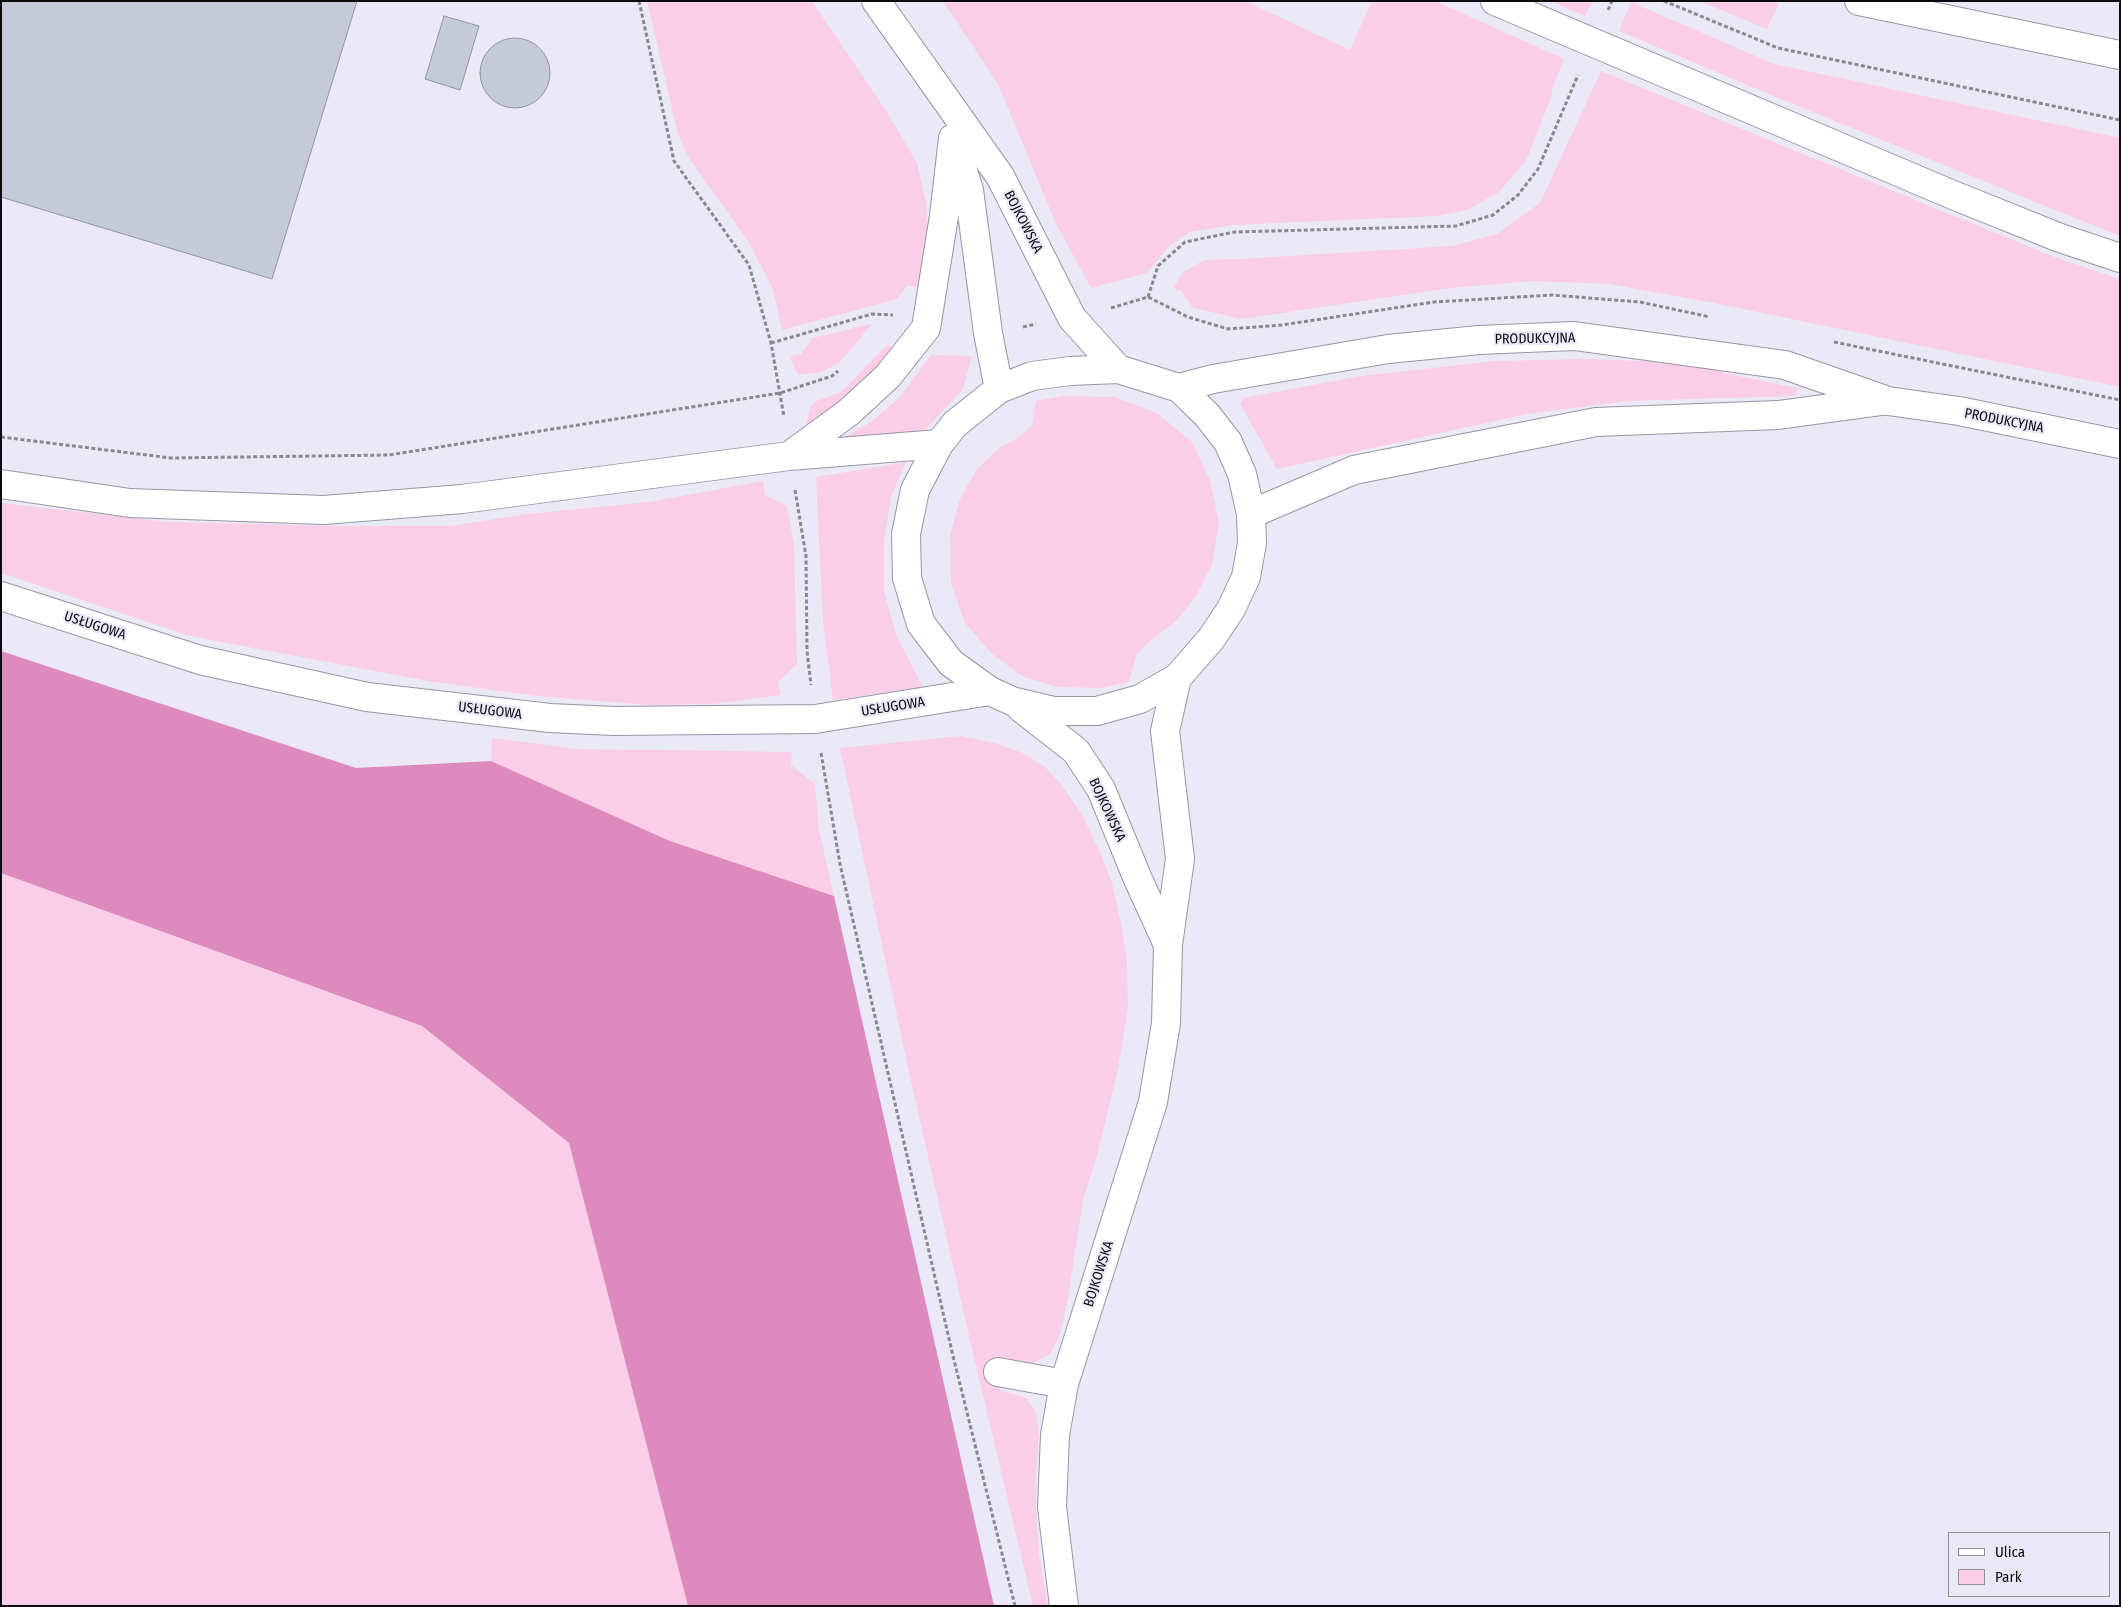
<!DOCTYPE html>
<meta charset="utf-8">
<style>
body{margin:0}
#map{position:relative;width:2121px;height:1607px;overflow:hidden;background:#ebe9f7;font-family:"Fira Sans Condensed",sans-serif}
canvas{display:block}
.frame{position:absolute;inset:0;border:2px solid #0c0b10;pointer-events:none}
.legend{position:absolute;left:1948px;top:1532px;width:162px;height:65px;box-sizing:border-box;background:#ebe9f7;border:1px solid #92909b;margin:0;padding:6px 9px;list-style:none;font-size:15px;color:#0c0b10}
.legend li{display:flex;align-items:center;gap:10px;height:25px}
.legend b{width:25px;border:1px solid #92909b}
</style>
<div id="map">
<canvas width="2121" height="1607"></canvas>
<div class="frame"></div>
<ul class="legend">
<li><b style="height:6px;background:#fff"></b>Ulica</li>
<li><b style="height:14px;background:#facee7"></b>Park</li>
</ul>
</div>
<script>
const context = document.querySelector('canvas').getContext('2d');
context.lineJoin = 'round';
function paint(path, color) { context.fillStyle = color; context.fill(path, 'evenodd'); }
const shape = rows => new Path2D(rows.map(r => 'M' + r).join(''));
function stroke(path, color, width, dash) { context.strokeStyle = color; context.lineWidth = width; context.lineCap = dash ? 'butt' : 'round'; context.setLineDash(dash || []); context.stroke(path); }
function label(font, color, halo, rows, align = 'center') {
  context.font = font + ' "Fira Sans Condensed",sans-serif'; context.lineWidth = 4.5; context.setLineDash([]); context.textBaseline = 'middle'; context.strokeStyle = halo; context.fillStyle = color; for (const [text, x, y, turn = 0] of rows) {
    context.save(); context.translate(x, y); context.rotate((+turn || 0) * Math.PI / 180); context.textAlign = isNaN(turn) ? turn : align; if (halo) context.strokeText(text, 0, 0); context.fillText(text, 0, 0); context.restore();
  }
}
const green = shape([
 [647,1,812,1,887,112,917,163,926,203,929,248,921,288,907,286,897,299,782,330,773,289,748,241,688,157,678,134],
 [943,1,1245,1,1350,50,1370,5,1376,1,1435,1,1564,59,1552,89,1552,95,1526,161,1499,192,1467,210,1436,216,1233,225,1190,232,1168,247,1147,273,1091,288,1056,224,998,84],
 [1551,1,1592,1,1585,16],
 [1699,1,1770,1,1779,3,1767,29],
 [1631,2,1774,64,2120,138,2120,236,1778,98,1619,31],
 [1601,71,2052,256,2120,279,2120,387,1714,303,1609,284,1533,281,1450,288,1242,319,1193,308,1181,291,1174,288,1182,273,1204,260,1241,259,1452,246,1497,234,1540,203],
 [872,324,839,363,822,372,798,375,790,356,801,354,812,338],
 [887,345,893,348,884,368,829,416,807,424,809,410,814,402,841,392],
 [931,355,972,356,963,389,923,432,844,438,872,421,900,397],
 [1588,359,1666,362,1721,370,1724,373,1797,388,1795,396,1628,401,1527,414,1277,469,1240,404,1243,398,1361,376,1495,361],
 [1064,396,1115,397,1157,413,1192,442,1210,480,1219,523,1212,564,1196,596,1176,621,1145,645,1136,656,1129,682,1101,688,1056,687,1022,676,992,654,965,623,951,584,950,535,960,499,977,469,999,448,1019,437,1032,425,1036,401],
 [906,462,891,497,884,540,884,591,897,637,923,687,833,700,823,623,816,477],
 [763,481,765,495,787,506,794,544,797,664,778,682,781,695,713,704,650,705,536,696,428,681,190,636,1,573,1,503,169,522,340,526,450,526,527,514,649,502],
 [961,736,994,743,1023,753,1045,767,1061,784,1082,815,1099,850,1112,883,1121,923,1127,962,1128,1009,1118,1069,1098,1152,1083,1200,1068,1299,1059,1337,1050,1354,1033,1363,998,1357,1000,1390,1026,1398,1036,1412,1039,1433,1036,1473,1036,1511,1039,1553,1048,1606,1033,1606,972,1349,912,1086,840,748],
 [492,738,576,749,792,752,791,765,815,784,819,830,834,896,670,841,491,761],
 [1,873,422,1026,569,1143,688,1606,1,1606]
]);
const forest = shape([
 [1,651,356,768,491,761,670,841,834,896,994,1606,688,1606,569,1143,422,1026,1,873]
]);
const building = shape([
 [1,1,357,1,272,279,1,197,1,1],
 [444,16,479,26,460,90,425,79,444,16],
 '480 73a35 35 0 1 1 70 0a35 35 0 1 1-70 0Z'
]);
const path = shape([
 [639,1,674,161,749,265,771,343,784,417],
 [1664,1,1778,48,2120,120],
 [1608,10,1612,1],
 [1148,297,1158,266,1185,242,1235,232,1456,226,1493,215,1518,195,1538,169,1578,75],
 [1111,308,1148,297,1188,317,1228,329,1282,325,1434,302,1552,295,1640,302,1710,317],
 [1023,327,1036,324],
 [1834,342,2120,400],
 [771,343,872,314,893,315],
 [1,437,171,458,389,455,780,393,832,376,838,371],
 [795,490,806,556,807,651,811,685],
 [821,753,840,864,953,1356,1015,1606]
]);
const minor = shape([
 [876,1,1000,176,1072,318,1118,369],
 [1495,1,1953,195,2060,238,2120,258],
 [1859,1,2120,55],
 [956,149,969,190,988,333,999,389],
 [1118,369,1179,388,1207,415,1228,442,1242,474,1251,514,1252,543,1246,577,1231,609,1211,639,1177,678,1140,699,1097,711,1054,711,1012,701,990,691,951,663,921,624,907,578,906,534,915,490,939,444,955,424,999,389,1032,376,1070,371,1118,369],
 [1179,388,1213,379,1388,349,1479,340,1574,336,1785,365,1888,401,1959,411,2120,444],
 [789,456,849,412,888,376,926,328,944,216,953,138],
 [1,484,130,503,324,510,462,499,789,456,939,444],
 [1251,514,1354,470,1596,422,1778,415,1882,401],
 [1,596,200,660,367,697,550,718,614,721,815,719,990,691],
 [1021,708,1076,751,1101,789,1137,877,1168,945],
 [998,1372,1064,1384],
 [1064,1606,1052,1507,1055,1435,1064,1384,1153,1102,1166,1023,1168,945,1180,859,1165,731,1177,678]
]);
const streetNames = [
 ["BOJKOWSKA",1023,222,63],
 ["PRODUKCYJNA",1535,339,-1],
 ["PRODUKCYJNA",2004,421,11],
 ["USŁUGOWA",95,626,18],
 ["USŁUGOWA",893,707,-9],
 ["USŁUGOWA",490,711,7],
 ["BOJKOWSKA",1107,810,65],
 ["BOJKOWSKA",1099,1274,-72]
];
paint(green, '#facee7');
paint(forest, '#dc8bbc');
paint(building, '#c5cad8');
stroke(building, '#9095a1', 1);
stroke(minor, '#9796a3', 30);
stroke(path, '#898791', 3, [4, 2.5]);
stroke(minor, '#fff', 28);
label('14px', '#0c0b10', '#ebe9f7', streetNames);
</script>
